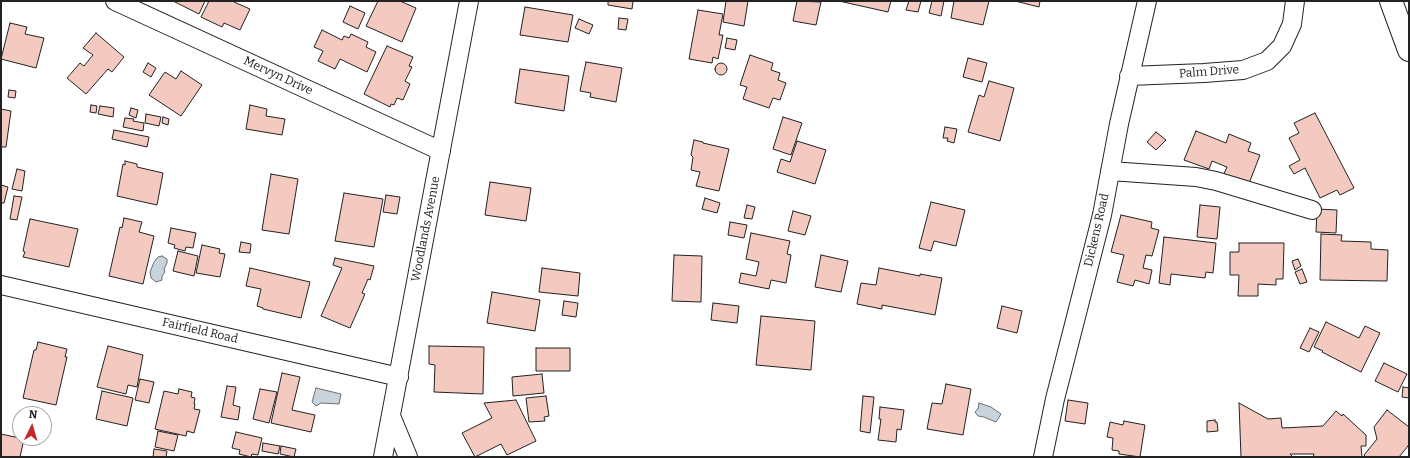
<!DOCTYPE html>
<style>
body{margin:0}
#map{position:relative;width:1410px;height:458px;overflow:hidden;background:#fff;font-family:Bitter,serif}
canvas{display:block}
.frame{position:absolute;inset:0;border:2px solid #222;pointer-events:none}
.north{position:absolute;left:12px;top:406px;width:40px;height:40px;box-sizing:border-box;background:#fff;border:1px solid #a7a7a7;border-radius:50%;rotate:5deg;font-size:11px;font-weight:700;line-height:16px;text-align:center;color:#222}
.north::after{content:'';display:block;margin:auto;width:14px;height:18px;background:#c62828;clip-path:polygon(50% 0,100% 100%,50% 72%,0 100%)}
</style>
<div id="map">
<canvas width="1410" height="458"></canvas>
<div class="frame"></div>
<div class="north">N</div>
</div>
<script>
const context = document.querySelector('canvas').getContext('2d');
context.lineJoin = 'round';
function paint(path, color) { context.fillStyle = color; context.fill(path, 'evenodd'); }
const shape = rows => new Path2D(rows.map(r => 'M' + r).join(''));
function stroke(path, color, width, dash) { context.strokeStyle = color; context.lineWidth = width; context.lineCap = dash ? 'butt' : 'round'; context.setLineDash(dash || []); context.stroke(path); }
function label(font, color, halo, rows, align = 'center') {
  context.font = font + ' Bitter,serif'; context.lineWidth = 3; context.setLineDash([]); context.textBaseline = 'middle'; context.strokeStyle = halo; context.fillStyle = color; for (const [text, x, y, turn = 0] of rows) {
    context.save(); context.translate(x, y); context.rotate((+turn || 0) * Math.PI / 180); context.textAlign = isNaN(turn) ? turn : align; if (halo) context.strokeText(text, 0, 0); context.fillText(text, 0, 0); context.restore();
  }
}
const water = shape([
 [162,256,167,259,167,263,164,269,165,272,162,276,162,280,156,282,151,278,150,272,154,262,158,257,162,256],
 [316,388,341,394,339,404,321,403,316,406,312,402,316,388],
 [979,403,991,407,1001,414,996,422,984,417,978,416,975,412,978,409,979,403]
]);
const building = shape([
 [173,1,205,1,199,14,173,1],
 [209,1,235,1,234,2,250,9,240,30,224,23,222,27,201,17,209,1],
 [378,1,400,1,416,8,402,42,366,26,378,1],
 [608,1,633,1,632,9,608,5,608,1],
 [726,1,748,1,744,26,723,22,726,1],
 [797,1,821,2,816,25,793,21,797,1],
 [839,1,891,1,888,12,839,1],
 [909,1,921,1,918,12,906,10,909,1],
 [932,1,944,1,941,16,929,13,932,1],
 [954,1,989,1,983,25,951,18,954,1],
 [1015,1,1040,1,1039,7,1015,1],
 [350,6,365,13,358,29,343,22,350,6],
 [525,7,573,15,568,42,520,35,525,7],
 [698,10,723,14,719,35,723,35,718,59,713,57,712,63,689,59,698,10],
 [619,18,628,19,626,30,618,29,619,18],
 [579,19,593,25,589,34,575,28,579,19],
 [10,23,27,27,25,34,44,38,36,68,1,59,10,23],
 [322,30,342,40,344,36,349,38,351,34,368,42,366,47,376,52,367,72,340,59,335,69,318,61,323,51,314,47,322,30],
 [96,33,124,57,112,72,108,69,86,94,67,78,80,63,84,66,93,55,83,48,96,33],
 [727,38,737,40,735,50,725,48,727,38],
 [387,46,413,57,409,66,412,67,405,81,410,84,403,100,397,98,394,105,391,104,390,107,364,94,387,46],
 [750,55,773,63,771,70,780,73,778,80,786,83,780,100,773,98,769,108,743,99,747,87,740,85,750,55],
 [968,58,987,63,982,82,963,77,968,58],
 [586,62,622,68,616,102,590,97,591,93,580,91,586,62],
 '715 69a6 6 0 1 1 12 0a6 6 0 1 1-12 0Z',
 [148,63,156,68,151,77,143,72,148,63],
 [520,69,569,76,564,111,515,103,520,69],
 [181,71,202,85,181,116,149,95,165,72,176,79,181,71],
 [989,81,1014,88,1000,141,968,132,979,95,984,97,989,81],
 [9,90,16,91,15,98,8,97,9,90],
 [91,105,97,106,96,113,90,112,91,105],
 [250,105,267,109,266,116,285,119,282,135,246,129,250,105],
 [100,106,114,108,113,117,98,114,100,106],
 [131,108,138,110,136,118,129,115,131,108],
 [1,109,11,111,6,147,1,147,1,109],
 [1315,113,1354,188,1340,195,1337,190,1320,198,1305,168,1294,174,1289,166,1300,160,1289,138,1299,133,1294,123,1315,113],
 [146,114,161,117,159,126,145,123,146,114],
 [163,117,169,119,168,125,162,123,163,117],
 [783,117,802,123,791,155,773,149,783,117],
 [125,118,134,119,133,121,144,123,143,131,123,127,125,118],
 [945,127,957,129,954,143,947,141,948,138,943,138,945,127],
 [114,130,149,137,147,147,112,139,114,130],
 [1196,131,1226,143,1229,134,1251,143,1248,151,1260,155,1248,186,1223,176,1227,167,1212,161,1209,169,1184,160,1196,131],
 [1156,132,1166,140,1156,150,1147,142,1156,132],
 [694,140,703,142,703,143,729,149,719,191,696,186,700,172,691,170,693,157,691,155,694,140],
 [797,141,826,150,815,184,777,172,781,159,790,162,797,141],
 [125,161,137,164,137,167,163,173,157,205,117,196,123,164,125,165,125,161],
 [17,169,25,171,22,191,12,189,17,169],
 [271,174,298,179,289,234,262,230,271,174],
 [490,182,531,188,526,221,485,215,490,182],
 [1,185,8,187,4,203,1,203,1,185],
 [344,193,383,199,374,247,335,241,344,193],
 [386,195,400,197,397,214,383,212,386,195],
 [14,196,22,197,17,220,10,219,14,196],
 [705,198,720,203,717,213,702,209,705,198],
 [931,202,965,210,956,246,934,241,931,251,919,248,931,202],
 [747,205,755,207,752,219,744,218,747,205],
 [1200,205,1220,207,1217,239,1197,237,1200,205],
 [1317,209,1337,210,1336,233,1316,232,1317,209],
 [793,211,811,216,805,235,788,231,793,211],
 [1121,215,1152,222,1151,228,1159,230,1152,256,1146,255,1143,268,1152,270,1149,284,1135,280,1133,286,1117,282,1124,255,1111,252,1121,215],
 [124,218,142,222,139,232,154,236,143,284,109,276,120,227,122,228,124,218],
 [30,219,78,229,69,267,23,257,25,252,23,251,30,219],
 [730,222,747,225,744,238,728,235,730,222],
 [171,228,196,233,193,248,186,247,185,251,174,248,175,245,168,243,171,228],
 [751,233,790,241,787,254,791,255,786,283,771,280,769,289,739,283,741,273,756,276,759,262,746,259,751,233],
 [1321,234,1342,235,1341,241,1371,242,1371,249,1388,250,1387,281,1320,280,1321,234],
 [1164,237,1216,243,1213,273,1206,272,1205,278,1171,274,1170,285,1159,283,1164,237],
 [241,242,251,244,250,253,239,252,241,242],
 [1239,243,1284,243,1283,279,1276,279,1276,285,1258,284,1258,296,1238,296,1239,275,1230,275,1230,252,1239,252,1239,243],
 [202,245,220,249,219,253,225,254,220,277,196,273,202,245],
 [178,251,198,256,194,276,173,271,178,251],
 [674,255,702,256,701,302,672,301,674,255],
 [821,255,848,261,841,292,815,287,821,255],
 [335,258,374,266,370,280,368,279,362,293,365,294,350,328,321,316,342,268,333,265,335,258],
 [1298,259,1301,266,1295,270,1292,261,1298,259],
 [250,268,310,282,301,318,263,309,263,308,257,306,261,289,246,286,250,268],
 [542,268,580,273,578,296,539,292,542,268],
 [879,268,920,276,920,274,942,278,935,315,882,305,882,309,857,304,861,283,876,285,879,268],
 [1302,269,1307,282,1300,284,1295,272,1302,269],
 [492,292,540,300,535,331,487,323,492,292],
 [564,301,578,303,576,317,562,315,564,301],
 [713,303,739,306,737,323,711,320,713,303],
 [1002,306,1022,311,1017,333,997,328,1002,306],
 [761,316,815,321,811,370,756,365,761,316],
 [1326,322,1359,338,1365,326,1380,333,1361,372,1322,352,1323,351,1314,347,1326,322],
 [1310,328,1319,332,1309,352,1300,348,1310,328],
 [38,342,67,349,65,357,67,357,56,405,23,398,34,350,36,350,38,342],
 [108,346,143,355,137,387,128,385,126,394,97,387,108,346],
 [429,346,484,347,483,394,434,392,435,365,429,364,429,346],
 [536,348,570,348,570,371,536,371,536,348],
 [1384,363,1407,374,1398,392,1375,381,1384,363],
 [282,373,300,377,292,410,315,415,311,432,271,423,282,373],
 [542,374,544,393,513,396,512,377,542,374],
 [140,379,154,382,149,403,135,400,140,379],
 [946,384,971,389,963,435,927,429,932,403,942,404,946,384],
 [227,386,236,387,233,405,240,407,238,420,221,417,227,386],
 [1403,387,1409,388,1409,398,1402,397,1403,387],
 [179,389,192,392,191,397,195,398,194,404,195,404,194,409,200,410,194,433,187,431,186,436,155,429,164,391,178,394,179,389],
 [260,389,277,392,269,423,253,419,260,389],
 [102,391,133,398,127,426,96,419,102,391],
 [546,396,549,416,544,417,545,421,529,422,526,398,546,396],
 [863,396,874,397,870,433,860,431,863,396],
 [516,400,536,441,507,455,501,444,475,457,462,433,492,418,484,403,516,400],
 [1068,400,1088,403,1085,424,1065,421,1068,400],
 [1239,403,1268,419,1281,418,1282,428,1323,426,1336,411,1342,416,1343,414,1366,435,1366,446,1361,446,1362,457,1313,457,1314,454,1290,454,1293,457,1241,457,1239,403],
 [880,407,904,410,901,430,897,429,896,442,878,440,881,419,879,419,880,407],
 [1387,410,1409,427,1409,443,1408,446,1399,457,1366,457,1364,455,1377,439,1374,427,1387,410],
 [1215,420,1215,422,1217,422,1218,431,1207,432,1207,421,1215,420],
 [1124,421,1145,425,1140,457,1119,454,1119,451,1112,450,1113,438,1107,437,1110,422,1123,425,1124,421],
 [158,431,178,435,174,451,155,447,158,431],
 [236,432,262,438,258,455,252,454,251,457,239,454,240,450,232,448,236,432],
 [1,434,24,439,20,457,1,457,1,434],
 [263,443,280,446,278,454,262,451,263,443],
 [281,446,296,449,294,457,280,454,281,446],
 [154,449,167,451,166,457,153,457,154,449]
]);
const minor = shape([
 [115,1,441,151],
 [1129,76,1204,73,1243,70,1267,61,1282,46,1292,24,1295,1],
 [1110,171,1196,177,1216,181,1312,210],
 [1,285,399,377],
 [391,416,408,457],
 [383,457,469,1],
 [1043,457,1055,399,1102,215,1119,124,1147,1]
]);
const motorway = shape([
 [1391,1,1409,50]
]);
const streetNames = [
 ["Palm Drive",1209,72,-4],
 ["Mervyn Drive",278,76,25],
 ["Woodlands Avenue",426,229,-79],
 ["Dickens Road",1097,230,-77],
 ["Fairfield Road",200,331,13]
];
paint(water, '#c7d3dd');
stroke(water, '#6f6f6f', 1);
paint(building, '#f3c9c0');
stroke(building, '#222', 1);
stroke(minor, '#222', 20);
stroke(motorway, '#222', 24);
stroke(minor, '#fff', 18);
stroke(motorway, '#fff', 22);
label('12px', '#222', '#fff', streetNames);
</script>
